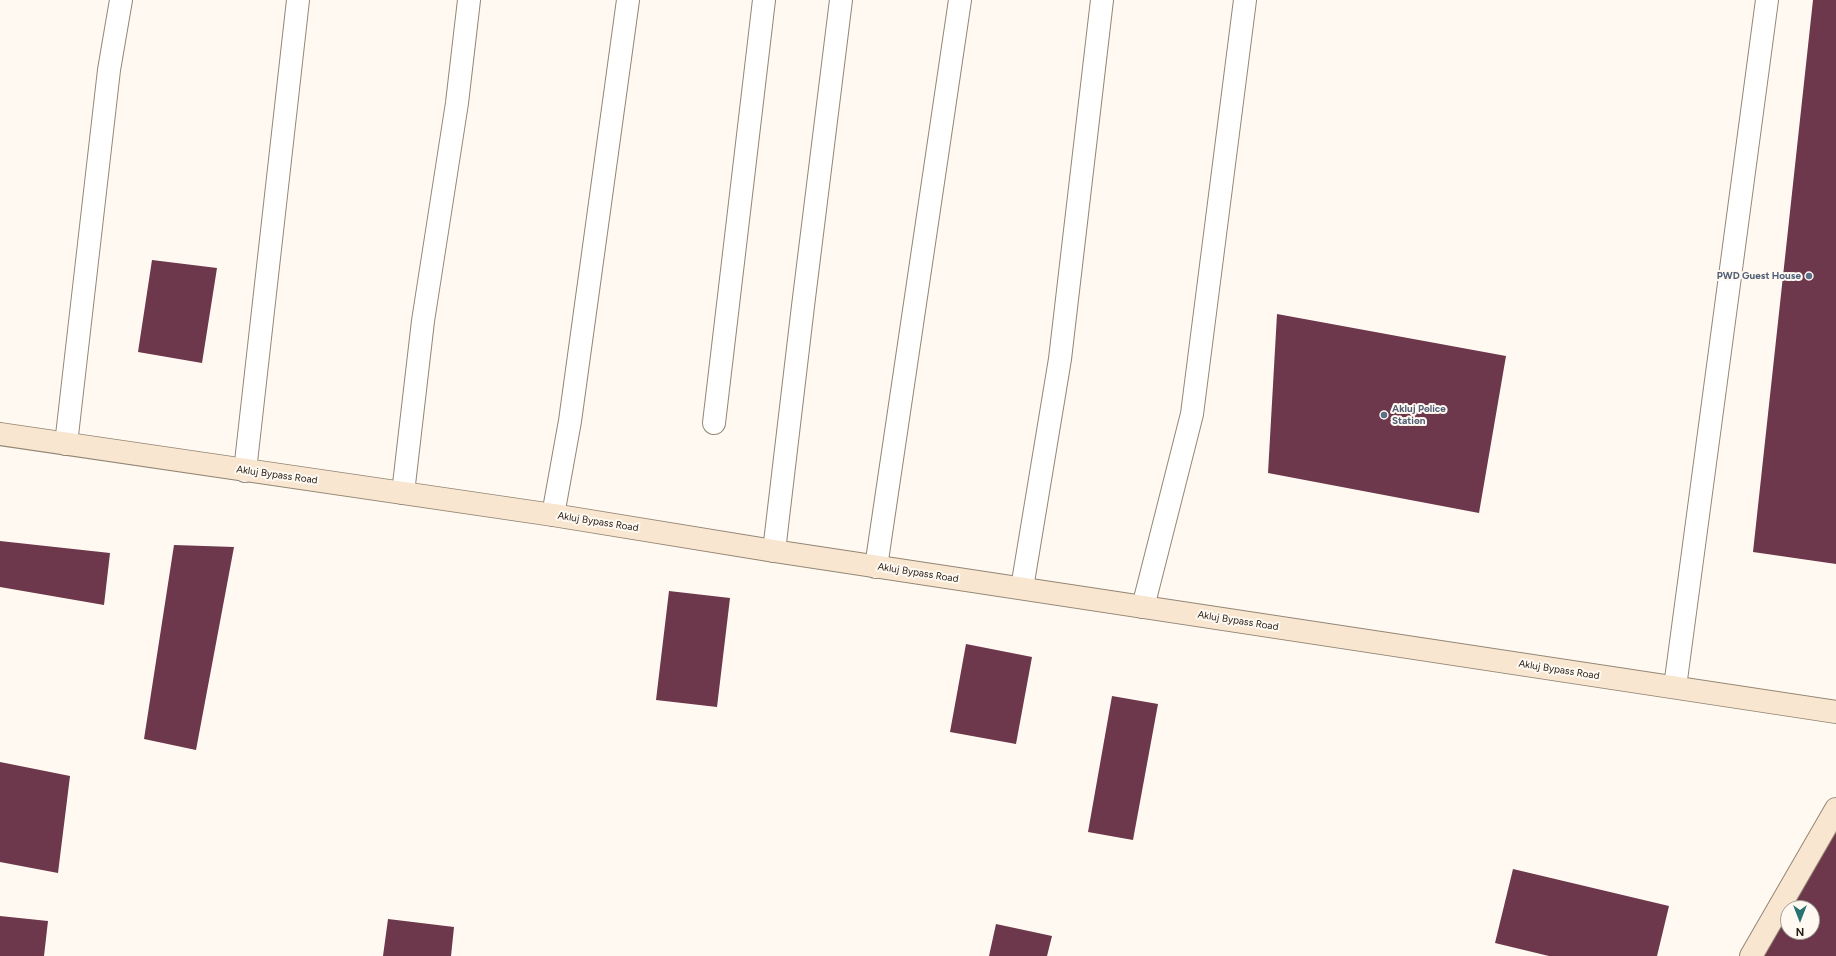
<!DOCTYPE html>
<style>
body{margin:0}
#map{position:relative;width:1836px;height:956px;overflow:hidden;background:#fff9f1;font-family:Figtree,sans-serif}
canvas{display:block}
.north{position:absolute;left:1780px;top:900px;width:40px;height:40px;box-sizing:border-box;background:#fff9f1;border:1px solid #a5a098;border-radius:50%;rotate:180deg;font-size:11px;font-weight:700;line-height:16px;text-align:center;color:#1f1a13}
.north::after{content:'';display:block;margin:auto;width:14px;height:18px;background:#28726f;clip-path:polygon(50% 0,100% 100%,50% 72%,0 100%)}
</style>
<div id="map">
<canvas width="1836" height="956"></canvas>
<div class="north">N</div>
</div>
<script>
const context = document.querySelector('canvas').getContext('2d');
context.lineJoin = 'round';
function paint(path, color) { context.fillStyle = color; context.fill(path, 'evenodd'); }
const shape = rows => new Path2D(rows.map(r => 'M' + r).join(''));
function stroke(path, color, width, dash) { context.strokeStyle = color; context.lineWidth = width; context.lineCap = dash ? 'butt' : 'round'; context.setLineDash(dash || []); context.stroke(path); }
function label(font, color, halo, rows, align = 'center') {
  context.font = font + ' Figtree,sans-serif'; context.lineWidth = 4; context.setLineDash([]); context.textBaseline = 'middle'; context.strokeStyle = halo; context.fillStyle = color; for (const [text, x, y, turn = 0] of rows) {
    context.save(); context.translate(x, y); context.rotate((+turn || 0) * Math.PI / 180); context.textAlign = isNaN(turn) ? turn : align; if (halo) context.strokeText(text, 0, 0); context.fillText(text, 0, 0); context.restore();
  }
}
const building = shape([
 [1813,0,1836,0,1836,564,1753,552],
 [152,260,217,268,202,363,138,352],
 [1277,314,1506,356,1479,513,1268,473],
 [0,541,110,553,104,605,0,587],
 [174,545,234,547,196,750,144,739],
 [669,591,730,598,717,707,656,700],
 [966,644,1032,657,1016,744,950,732],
 [1112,696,1158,704,1133,840,1088,832],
 [0,762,70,776,58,873,0,862],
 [1836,809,1836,956,1751,956],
 [1788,908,1812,908,1812,932,1788,932],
 [1513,869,1669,906,1657,956,1549,956,1495,943],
 [0,916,48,921,44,956,0,956],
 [388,919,454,927,451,956,383,956],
 [996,924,1052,936,1047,956,989,956]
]);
const street = shape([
 [714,423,764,0],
 [66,444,109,70,121,0],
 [245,471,298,0],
 [403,493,423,321,457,103,469,0],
 [553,515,570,421,628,0],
 [774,551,803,306,841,0],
 [876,567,960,0],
 [1022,588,1060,359,1102,0],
 [1143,607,1192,414,1245,0],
 [1675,687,1767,0]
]);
const secondary = shape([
 [0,434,553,515,774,551,1836,712],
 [1751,956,1836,809]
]);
const markers = [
 [1809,276,4,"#5c6f8a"],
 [1384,415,4,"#5c6f8a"]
];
const serviceNames = [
 ["PWD Guest House",1801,276],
 ["Akluj Police",1392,409,"left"],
 ["Station",1392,421,"left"]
];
const streetNames = [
 ["Akluj Bypass Road",277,475,8],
 ["Akluj Bypass Road",598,522,9],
 ["Akluj Bypass Road",918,573,9],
 ["Akluj Bypass Road",1238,621,9],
 ["Akluj Bypass Road",1559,670,9]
];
paint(building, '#6d374c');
stroke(street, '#938674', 24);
stroke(secondary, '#938674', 24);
stroke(street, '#fff', 22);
stroke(secondary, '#f8e6d1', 22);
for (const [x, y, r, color] of markers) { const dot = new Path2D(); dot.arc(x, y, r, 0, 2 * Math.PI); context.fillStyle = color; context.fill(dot); stroke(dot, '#fff9f1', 1.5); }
label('bold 10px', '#4e5e75', '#fff9f1', serviceNames, 'right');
label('10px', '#1f1a13', '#fff9f1', streetNames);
</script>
